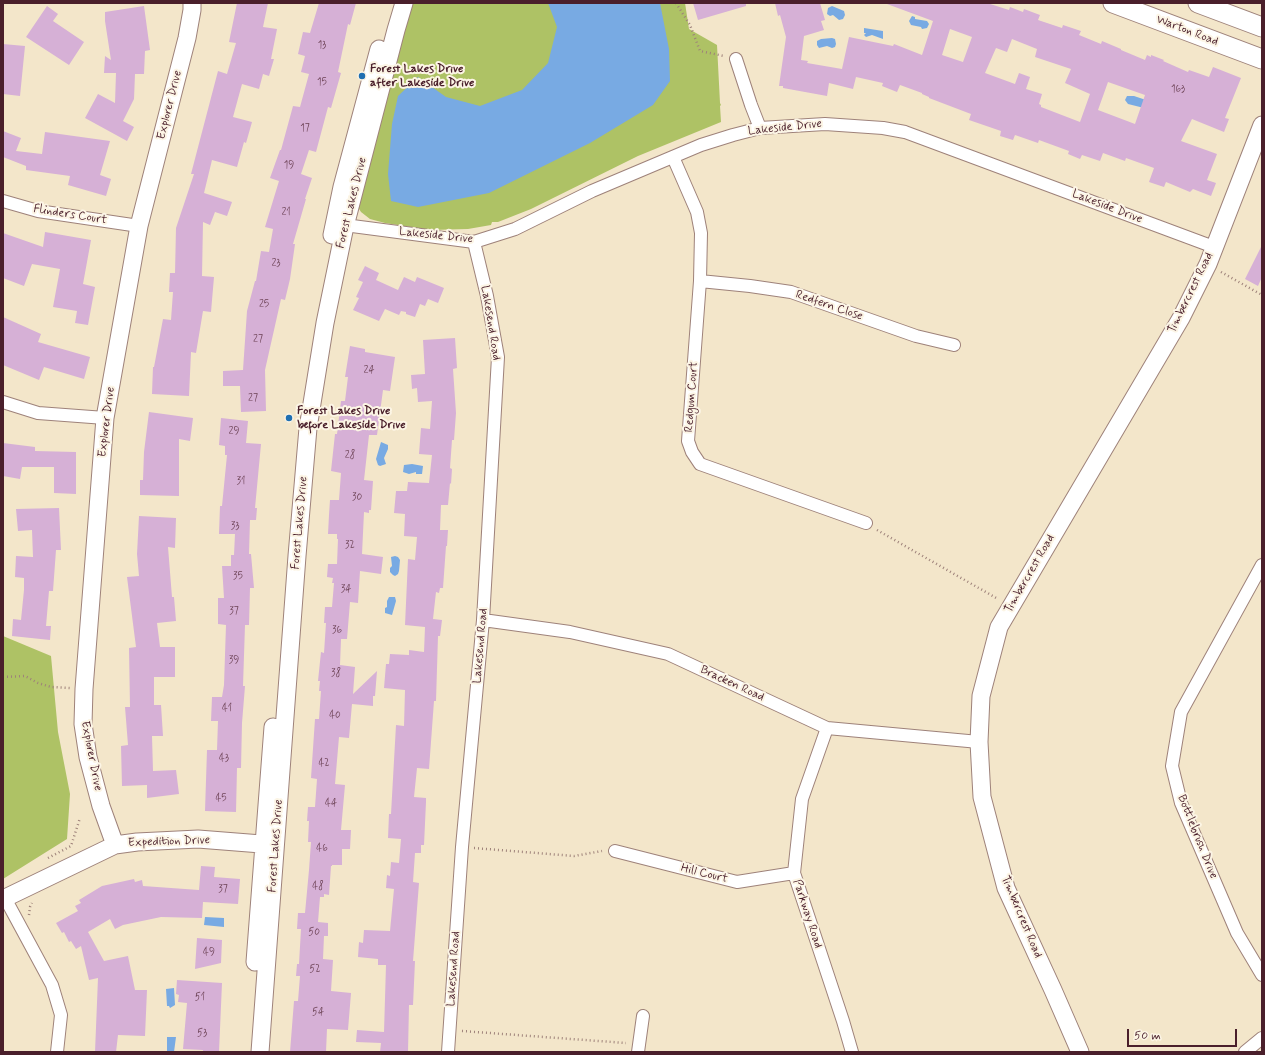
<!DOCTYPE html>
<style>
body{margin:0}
#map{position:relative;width:1265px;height:1055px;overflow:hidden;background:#f3e6ca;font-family:Mynerve,sans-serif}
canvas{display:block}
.frame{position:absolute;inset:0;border:4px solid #4a1f2b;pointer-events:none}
.scale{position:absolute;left:1127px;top:1029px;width:110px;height:18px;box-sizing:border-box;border:2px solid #4a1f2b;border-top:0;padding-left:5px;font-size:12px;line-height:14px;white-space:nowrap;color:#4a1f2b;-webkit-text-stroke:3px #fcf5e5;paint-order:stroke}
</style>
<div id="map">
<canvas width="1265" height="1055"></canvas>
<div class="frame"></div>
<div class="scale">50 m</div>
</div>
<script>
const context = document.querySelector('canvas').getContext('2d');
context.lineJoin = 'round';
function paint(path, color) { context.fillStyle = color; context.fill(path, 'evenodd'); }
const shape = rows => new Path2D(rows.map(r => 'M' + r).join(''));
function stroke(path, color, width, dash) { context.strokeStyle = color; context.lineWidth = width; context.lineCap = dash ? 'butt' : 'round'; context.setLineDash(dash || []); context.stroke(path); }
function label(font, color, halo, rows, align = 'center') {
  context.font = font + ' Mynerve,sans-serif'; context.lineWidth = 4; context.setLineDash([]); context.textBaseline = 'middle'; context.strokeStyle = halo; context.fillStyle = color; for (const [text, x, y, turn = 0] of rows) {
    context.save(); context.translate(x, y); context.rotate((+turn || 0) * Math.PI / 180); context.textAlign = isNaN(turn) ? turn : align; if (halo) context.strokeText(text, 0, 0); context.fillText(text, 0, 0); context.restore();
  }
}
const green = shape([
 [413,3,685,3,689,29,717,45,720,103,721,105,720,106,721,122,638,156,531,209,498,222,492,222,491,225,468,229,430,230,385,223,370,219,361,212,358,207,396,54],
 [3,636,51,656,58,732,70,794,67,839,3,879]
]);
const water = shape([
 [548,3,660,3,669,49,670,81,653,105,590,143,489,193,418,207,391,201,388,174,392,124,398,96,418,77,446,97,480,106,522,90,548,63,557,27],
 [832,6,844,11,845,15,843,19,839,20,833,15,830,16,827,14,828,8],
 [912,16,915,17,915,19,927,21,929,24,927,28,922,29,921,27,911,25,909,21],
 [864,28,883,31,883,39,872,35,866,37,864,35,866,33,864,33],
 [832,38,835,39,836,44,835,47,832,48,827,46,819,48,817,45,817,41,821,39],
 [1127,96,1134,96,1146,100,1144,108,1128,104,1125,100],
 [381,442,388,445,388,449,384,458,386,464,380,466,378,465,376,459],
 [412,464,423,466,422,474,416,474,416,472,409,474,403,472,404,465],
 [395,556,398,557,400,560,399,571,398,574,395,576,393,575,390,572,390,568,392,566,391,557],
 [389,597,395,597,396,601,392,615,385,613,385,608,387,607,387,601],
 [205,917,224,918,224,927,204,925],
 [174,988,175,1005,170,1008,169,1006,167,1006,166,989],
 [167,1037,176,1037,174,1052,167,1052]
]);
const building = shape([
 [237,3,268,3,263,27,277,29,271,59,274,59,269,76,263,74,259,89,242,84,233,117,252,122,246,143,244,142,237,167,212,160,204,193,232,202,227,216,215,212,210,225,203,222,202,276,214,277,211,312,203,311,196,353,191,352,189,396,152,394,153,367,154,367,163,319,171,320,173,292,169,292,170,273,175,273,176,228,194,174,191,174,218,71,227,74,236,43,229,42],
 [319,3,356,3,350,25,348,24,338,72,341,73,331,108,328,107,316,152,309,150,301,174,312,178,305,199,306,199,293,244,295,244,290,279,285,300,281,299,265,370,266,411,241,412,240,386,223,386,223,371,243,370,247,311,255,281,256,281,261,251,269,252,273,229,265,227,279,181,270,178,280,150,281,150,293,106,300,107,309,74,301,72,305,56,298,54,303,32,310,33],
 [693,3,746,3,746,6,698,20],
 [775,3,820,3,825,20,821,21,824,30,804,36,801,60,808,61,807,63,842,69,849,37,893,46,894,44,922,55,933,21,887,4,888,3,987,3,1009,10,1010,7,1023,12,1024,9,1040,15,1038,20,1062,28,1063,25,1081,31,1079,35,1101,44,1102,41,1121,49,1121,50,1145,60,1147,55,1151,57,1151,55,1164,60,1163,61,1188,72,1189,70,1209,77,1213,67,1241,78,1225,118,1229,119,1224,132,1192,119,1181,141,1217,154,1207,180,1216,183,1211,196,1193,189,1190,192,1166,182,1164,187,1149,182,1154,168,1126,158,1125,161,1103,153,1100,161,1082,155,1080,159,1068,154,1069,151,1039,140,1038,143,1015,135,1013,140,1000,136,1001,131,969,120,971,114,929,98,929,97,922,94,922,93,900,85,897,92,882,86,883,83,856,77,853,89,829,83,827,96,783,88,783,86,779,86,786,37,780,15,778,16],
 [950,29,972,37,963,62,942,55],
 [1012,39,1037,49,1035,57,1071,69,1065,83,1090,94,1080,122,1041,107,1041,105,1039,104,1042,94,1026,89,1030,77,1019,73,1015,84,985,73,996,48,1007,52],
 [1108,82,1145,95,1135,124,1098,110],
 [47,6,58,14,53,21,84,42,69,65,26,37],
 [144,6,150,50,145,51,144,74,135,74,134,99,123,121,134,127,127,141,85,118,98,94,115,103,116,73,104,73,105,56,111,60,105,21,105,12],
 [3,44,25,46,20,96,3,94],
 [3,131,21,138,16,151,42,154,45,132,110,141,100,175,111,179,106,196,68,185,70,176,26,170,26,166,3,157],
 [45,232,91,240,83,284,95,287,88,325,75,323,77,311,53,307,60,269,32,264,24,286,3,278,3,233,43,247],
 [1262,245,1262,277,1258,286,1245,279],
 [365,266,379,273,376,280,398,290,404,277,415,282,417,277,444,288,438,303,428,299,425,306,420,304,415,317,406,314,406,312,401,311,399,315,385,309,379,321,353,310,359,298,356,297,363,282,358,280],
 [3,317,41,334,38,342,90,357,84,379,44,367,39,380,3,365],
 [455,338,457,368,453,369,456,413,454,440,452,440,450,468,452,469,451,484,450,483,448,505,441,505,440,530,448,530,447,546,446,546,443,588,440,588,439,593,436,592,433,619,442,620,440,636,438,636,436,701,434,701,429,769,417,768,414,797,426,798,426,802,424,845,421,845,421,853,415,853,413,882,419,883,413,961,415,961,413,1005,409,1005,408,1052,380,1052,381,1043,356,1042,357,1030,384,1032,386,965,378,965,378,959,358,957,359,942,363,943,364,930,390,931,394,889,386,888,387,875,390,876,391,862,399,863,401,839,388,838,389,814,391,814,396,725,404,726,405,690,384,688,386,664,389,664,390,654,409,655,409,650,424,652,425,627,405,625,408,559,415,560,417,537,404,536,405,514,394,513,396,491,407,491,408,482,429,483,432,455,419,454,421,428,430,429,432,401,418,402,417,388,412,389,411,375,425,374,423,340],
 [350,346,365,349,365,352,395,357,390,391,383,390,377,435,369,435,364,480,373,481,371,510,369,510,369,513,364,512,362,554,383,557,381,574,360,571,358,603,350,602,347,639,341,639,340,665,355,667,353,694,377,671,375,696,373,696,373,706,352,704,349,738,339,737,335,784,345,785,341,830,351,830,350,849,342,849,342,865,332,865,332,866,331,866,329,895,324,894,324,897,320,897,318,922,328,923,328,936,324,936,323,959,333,960,331,991,351,993,348,1030,327,1029,326,1052,290,1052,294,1001,298,1001,300,976,296,976,297,964,299,964,301,929,297,929,298,913,305,913,309,870,311,842,308,842,309,821,307,821,308,807,315,807,317,779,311,778,315,719,319,719,321,691,319,691,320,681,318,681,321,652,324,653,326,623,324,623,325,607,332,607,334,583,332,583,333,578,327,577,328,564,337,564,338,539,337,539,337,534,328,534,329,515,330,500,339,500,341,473,331,471,335,434,337,434,341,401,345,401,348,377,345,377],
 [149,412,193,418,190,441,179,439,179,496,140,495,140,480,143,480,144,452],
 [221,418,248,421,246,443,261,444,255,508,257,508,256,520,250,520,249,554,251,554,254,588,250,588,249,625,245,625,243,686,245,686,242,723,241,768,237,768,236,812,205,811,207,750,217,750,218,721,211,721,212,697,222,697,224,685,226,625,218,624,218,598,224,598,222,566,231,566,231,555,234,555,235,534,219,534,220,506,222,506,227,455,225,455,225,446,219,445],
 [3,443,35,447,35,451,76,452,76,494,54,493,54,467,22,467,20,479,3,476],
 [59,508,61,550,56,550,53,591,49,591,46,626,51,626,50,640,12,636,13,619,21,620,24,590,24,578,15,577,16,556,33,557,32,530,18,531,16,509],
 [139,516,176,518,175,548,168,547,172,597,174,597,176,621,157,623,160,647,175,647,175,677,154,677,154,705,161,705,163,736,152,736,153,771,176,770,179,794,147,798,147,785,122,786,121,746,128,745,125,707,130,707,129,648,136,647,127,577,139,576,137,554],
 [201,866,215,867,214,877,240,879,238,904,203,902,202,918,161,917,123,925,115,929,110,919,88,932,104,961,128,956,135,990,147,990,145,1036,118,1035,116,1052,95,1052,98,978,89,980,81,946,76,949,71,941,69,942,64,932,62,933,56,923,78,911,75,906,81,903,79,900,102,886,134,879,135,882,142,880,143,886,199,890],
 [197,938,222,940,221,963,195,969],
 [177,980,222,983,219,1052,203,1052,203,1050,183,1049,187,1003,178,1002,179,995,176,994]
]);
const path = shape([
 [676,3,690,25,700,51,724,56],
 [1221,272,1262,295],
 [877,530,998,599],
 [3,677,25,676,38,683,51,687,70,688],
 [474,848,574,856,602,851],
 [48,858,71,846,80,818],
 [29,915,30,907,32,903],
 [462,1031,626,1043]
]);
const street = shape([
 [736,59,751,105,760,128],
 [673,157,697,212,701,233,700,281,688,441,692,452,700,464,866,523],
 [3,201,38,211,139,226],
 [337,224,474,242,515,229,592,191,701,145,733,135,760,128,825,124,883,128,905,132,1214,247],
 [700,281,750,286,791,292,916,336,954,345],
 [3,402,38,413,105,418],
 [1262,565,1181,712,1172,766,1181,803,1237,933,1262,975],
 [483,620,570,632,668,654,827,728,979,742],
 [827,728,802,799,794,873,843,1021,852,1052],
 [615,851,737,882,794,873],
 [5,898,52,985,61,1015,57,1052],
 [448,1052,462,847,483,620,498,357,487,296,474,242],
 [638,1052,643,1016],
 [1245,1052,1262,1038]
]);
const secondary = shape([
 [332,235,342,187,379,49],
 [115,845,101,806,88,757,83,724,84,689,105,418,139,226,187,38,192,10,192,3],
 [3,899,115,845,137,842,198,839,274,845],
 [255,962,273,727],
 [260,1052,297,556,308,428,325,323,345,226,396,30,404,3],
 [1080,1052,1053,990,1006,888,982,797,979,742,981,696,999,627,1181,318,1208,264,1262,125]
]);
const primary = shape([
 [1113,3,1262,59],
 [1198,3,1262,27]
]);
const markers = [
 [362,76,4,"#1f6fb2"],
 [289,418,4,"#1f6fb2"]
];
const numberNames = [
 ["13",322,46],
 ["15",322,83],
 ["163",1178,90],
 ["17",305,129],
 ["19",289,166],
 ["21",286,213],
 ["23",276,264],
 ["25",264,305],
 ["27",258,340],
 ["24",369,371],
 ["27",253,399],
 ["29",234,432],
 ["28",350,456],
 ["31",241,482],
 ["30",357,498],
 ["33",235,527],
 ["32",350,546],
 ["35",238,577],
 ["34",346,590],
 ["37",234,612],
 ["36",337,631],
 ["39",234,661],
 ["38",336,674],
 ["41",227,709],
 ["40",335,716],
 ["43",224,759],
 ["42",324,764],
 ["45",221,799],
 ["44",331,804],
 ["46",322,849],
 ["48",318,887],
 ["37",223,890],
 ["50",314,933],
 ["49",209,953],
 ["52",315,970],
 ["51",200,998],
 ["54",318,1013],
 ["53",202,1034]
];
const streetNames = [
 ["Warton Road",1187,31,21],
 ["Explorer Drive",170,105,-76],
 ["Lakeside Drive",785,128,-6],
 ["Forest Lakes Drive",352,203,-76],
 ["Lakeside Drive",1107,207,21],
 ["Flinders Court",70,215,9],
 ["Lakeside Drive",436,236,6],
 ["Timbercrest Road",1191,293,-64],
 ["Redfern Close",829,306,19],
 ["Lakesend Road",490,323,81],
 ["Redgum Court",692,397,-86],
 ["Explorer Drive",107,422,-83],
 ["Forest Lakes Drive",300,523,-85],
 ["Timbercrest Road",1030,574,-60],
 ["Lakesend Road",481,646,-85],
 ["Bracken Road",732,684,25],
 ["Explorer Drive",91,756,79],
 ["Bottlebrush Drive",1197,837,68],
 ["Expedition Drive",169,842,-2],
 ["Forest Lakes Drive",276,846,-86],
 ["Hill Court",704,874,14],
 ["Parkway Road",807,914,72],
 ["Timbercrest Road",1021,917,67],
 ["Lakesend Road",454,969,-86]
];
const poiNames = [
 ["Forest Lakes Drive",370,69],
 ["after Lakeside Drive",370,83],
 ["Forest Lakes Drive",297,411],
 ["before Lakeside Drive",297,425]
];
paint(green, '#aec265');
paint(water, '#78aae3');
paint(building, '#d6b0d6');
stroke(street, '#9e827a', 14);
stroke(secondary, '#9e827a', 19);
stroke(primary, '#9e827a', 21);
stroke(path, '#9e827a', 2.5, [1, 3]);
stroke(street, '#fff', 12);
stroke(secondary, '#fff', 17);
stroke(primary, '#fff', 19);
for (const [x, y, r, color] of markers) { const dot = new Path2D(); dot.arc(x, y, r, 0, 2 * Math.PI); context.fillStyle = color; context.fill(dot); stroke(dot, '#fcf5e5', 1.5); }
label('10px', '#6d4356', null, numberNames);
label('12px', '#4a1f2b', '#fcf5e5', streetNames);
label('bold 12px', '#4a1f2b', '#fcf5e5', poiNames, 'left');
</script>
